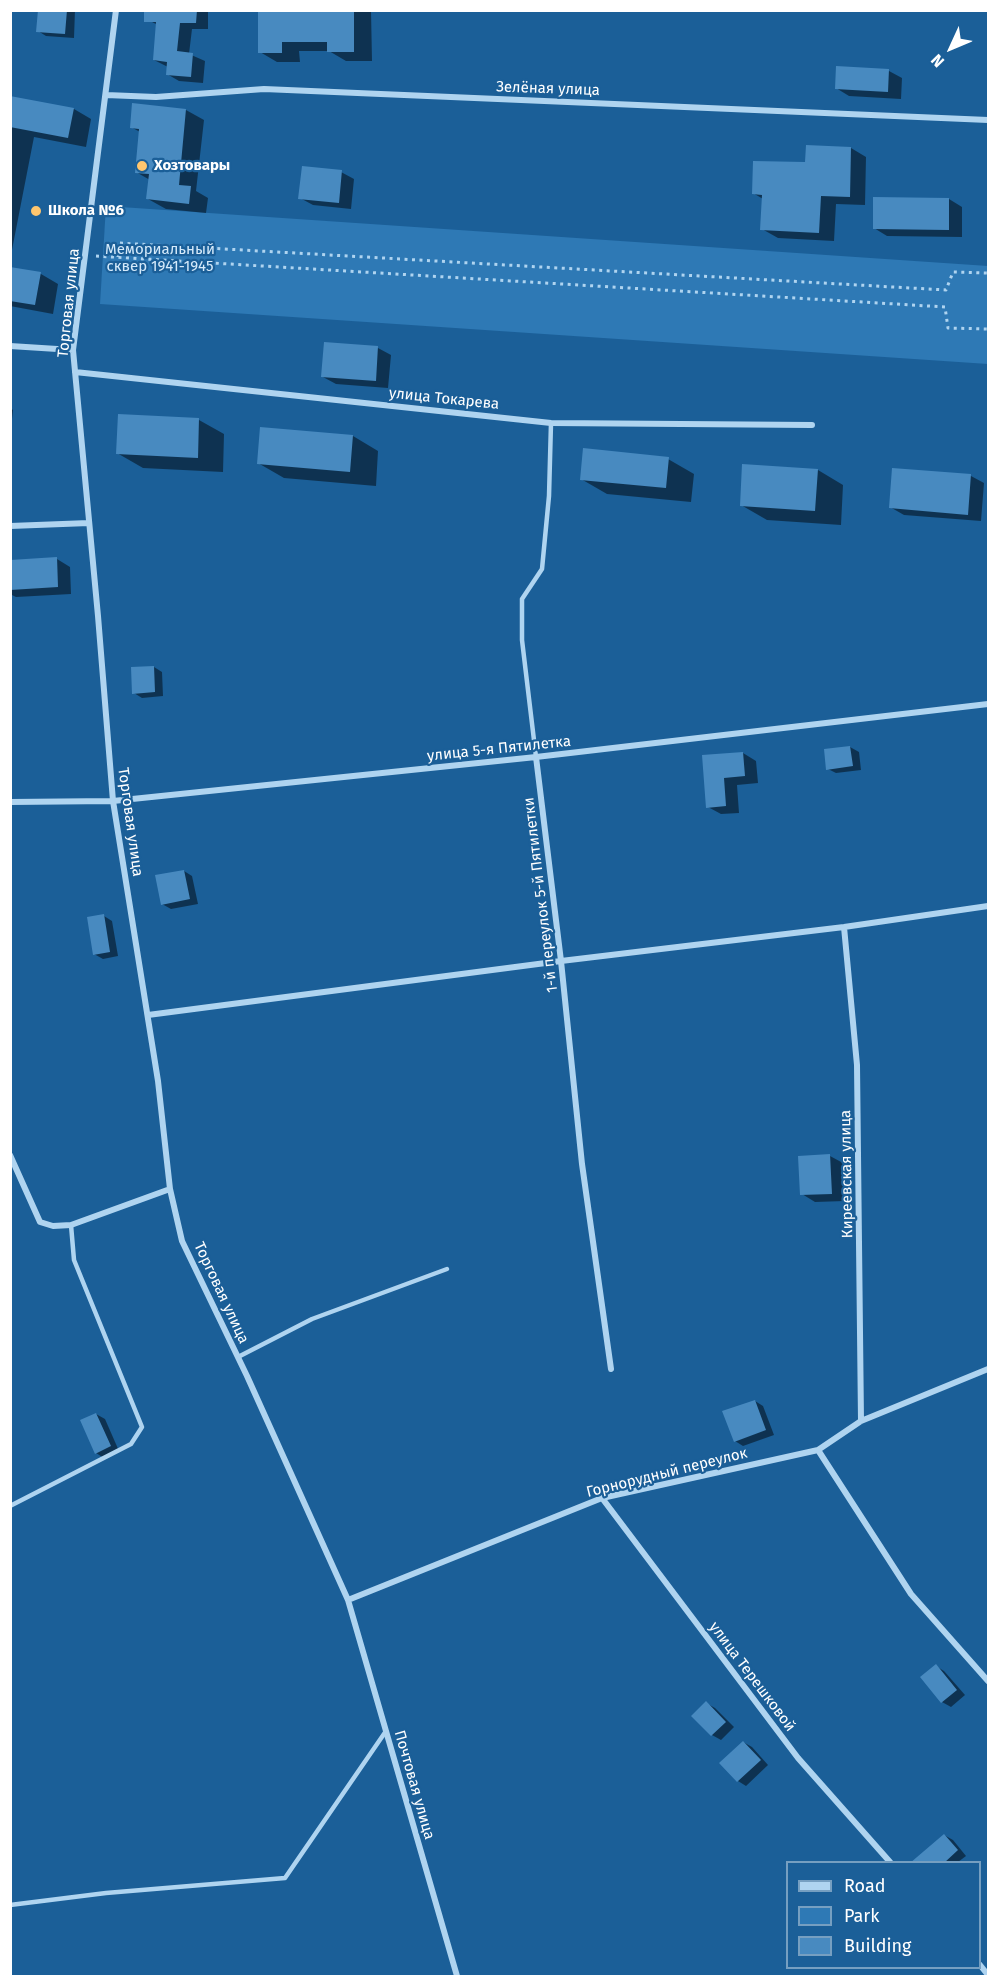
<!DOCTYPE html>
<meta charset="utf-8">
<style>
body{margin:0}
#map{position:relative;width:999px;height:1987px;overflow:hidden;background:#1b5f98;font-family:"Fira Sans",sans-serif}
canvas{display:block}
.frame{position:absolute;inset:0;border:12px solid #fff;pointer-events:none}
.legend{position:absolute;left:786px;top:1861px;width:195px;height:108px;box-sizing:border-box;background:#1b5f98;border:2px solid #769fc1;margin:0;padding:8px 10px;list-style:none;font-size:18px;color:#fff}
.legend li{display:flex;align-items:center;gap:12px;height:30px}
.legend b{width:30px;border:2px solid #769fc1}
.north{position:absolute;left:921px;top:18px;width:60px;height:60px;-webkit-text-stroke:4px #1b5f98;paint-order:stroke;rotate:226deg;font-size:16px;font-weight:700;line-height:24px;text-align:center;color:#fff}
.north::after{content:'';display:block;margin:auto;width:21px;height:27px;background:#fff;clip-path:polygon(50% 0,100% 100%,50% 72%,0 100%)}
</style>
<div id="map">
<canvas width="999" height="1987"></canvas>
<div class="frame"></div>
<ul class="legend">
<li><b style="height:8px;background:#afd4f0"></b>Road</li>
<li><b style="height:16px;background:#2e79b5"></b>Park</li>
<li><b style="height:16px;background:#488ac0"></b>Building</li>
</ul>
<div class="north">N</div>
</div>
<script>
const context = document.querySelector('canvas').getContext('2d');
context.lineJoin = 'round';
function paint(path, color) { context.fillStyle = color; context.fill(path, 'evenodd'); }
const shape = rows => new Path2D(rows.map(r => 'M' + r).join(''));
function stroke(path, color, width, dash) { context.strokeStyle = color; context.lineWidth = width; context.lineCap = dash ? 'butt' : 'round'; context.setLineDash(dash || []); context.stroke(path); }
function label(font, color, halo, rows, align = 'center') {
  context.font = font + ' "Fira Sans",sans-serif'; context.lineWidth = 4.5; context.setLineDash([]); context.textBaseline = 'middle'; context.strokeStyle = halo; context.fillStyle = color; for (const [text, x, y, turn = 0] of rows) {
    context.save(); context.translate(x, y); context.rotate((+turn || 0) * Math.PI / 180); context.textAlign = isNaN(turn) ? turn : align; if (halo) context.strokeText(text, 0, 0); context.fillText(text, 0, 0); context.restore();
  }
}
const green = shape([
 [106,206,988,266,988,364,100,304]
]);
const shadow = shape([
 [39,10,75,10,74,38,46,36,38,31],
 [152,10,208,10,208,29,192,29,189,54,205,61,203,83,179,81,167,74,168,67,154,60,158,25,152,22],
 [259,10,371,10,372,61,346,61,329,51,299,51,300,62,277,62,260,52],
 [889,71,902,78,901,99,849,96,836,88],
 [10,97,74,109,91,119,86,147,34,137,10,260],
 [134,105,186,110,204,120,196,191,208,198,206,213,166,209,148,199,150,180,136,172,140,132,131,127],
 [851,148,866,157,865,205,836,204,834,241,778,238,762,229,763,199,753,193,807,164],
 [341,172,354,179,351,209,313,205,300,198],
 [874,198,949,199,962,207,962,237,887,236,874,228],
 [10,268,41,274,58,284,53,314,10,306],
 [378,348,391,355,388,388,336,384,323,377],
 [10,408,13,410,10,437],
 [199,420,224,434,223,472,143,468,117,453],
 [353,436,378,451,376,486,284,478,258,463],
 [668,459,694,474,691,502,607,494,581,479],
 [893,469,971,476,984,483,981,521,904,515,890,507],
 [818,470,843,485,841,525,767,520,741,505],
 [57,559,70,567,71,594,16,597,10,594,10,561],
 [154,667,162,672,163,696,142,698,134,693],
 [850,747,859,752,861,770,836,773,828,769],
 [743,753,756,761,758,783,737,785,739,813,721,814,708,807,704,756],
 [184,871,192,876,198,904,171,909,162,904],
 [104,916,112,921,118,956,103,959,94,954],
 [830,1156,843,1163,845,1201,815,1202,802,1194],
 [755,1401,763,1406,774,1435,743,1446,735,1441],
 [96,1414,105,1419,119,1451,104,1458,96,1453],
 [936,1666,944,1671,965,1695,951,1707,942,1702],
 [706,1703,715,1708,734,1727,721,1740,712,1735,694,1716],
 [743,1742,752,1747,768,1765,746,1786,738,1781],
 [944,1835,953,1840,966,1856,958,1862,923,1862]
]);
const building = shape([
 [38,10,67,10,65,34,36,32],
 [144,10,197,10,196,23,180,23,177,51,193,53,191,77,166,75,167,62,153,60,156,22,144,22],
 [258,10,354,10,354,52,327,52,327,42,282,42,282,53,258,53],
 [836,66,889,69,888,92,835,89],
 [10,96,74,108,68,138,10,127],
 [132,103,186,109,179,185,191,186,189,204,146,199,149,174,135,173,139,129,130,128],
 [806,145,851,147,850,197,821,196,819,233,760,230,762,195,752,194,753,161,805,162],
 [302,166,342,170,339,203,298,199],
 [873,197,949,198,949,230,873,229],
 [10,267,41,272,35,305,10,301],
 [324,342,378,346,376,381,321,377],
 [118,414,199,418,198,458,116,454],
 [260,427,353,435,350,472,257,464],
 [583,448,669,457,666,488,580,480],
 [742,464,818,469,815,511,740,506],
 [892,468,971,474,968,515,889,508],
 [57,557,58,587,10,590,10,560],
 [154,666,155,692,132,694,131,667],
 [850,746,853,766,826,770,824,749],
 [743,752,745,776,724,778,726,806,706,808,702,755],
 [184,870,190,899,161,905,155,875],
 [104,914,110,952,93,955,87,917],
 [830,1154,832,1194,800,1195,798,1156],
 [755,1400,766,1430,734,1442,722,1411],
 [96,1413,111,1446,95,1454,80,1420],
 [936,1664,957,1690,941,1703,920,1677],
 [706,1701,726,1722,711,1736,691,1716],
 [743,1741,761,1760,737,1782,719,1763],
 [944,1834,958,1850,944,1863,910,1863]
]);
const path = shape([
 [96,256,945,307,948,328,988,329],
 [118,257,119,243,946,290,953,272,988,273]
]);
const service = shape([
 [536,757,522,640,522,599,542,569,549,496,551,423],
 [238,1357,312,1319,447,1269],
 [10,1506,131,1444,142,1427,74,1260,71,1225],
 [10,1905,106,1893,285,1878,386,1731]
]);
const minor = shape([
 [116,10,73,350,98,616,113,801,158,1081,170,1189,182,1241,247,1376,348,1600,457,1976],
 [106,95,156,97,264,89,988,120],
 [10,346,73,350],
 [75,372,551,423,812,425],
 [10,526,89,523],
 [536,757,561,961,582,1164,611,1369],
 [10,802,113,801,536,757,988,704],
 [844,927,857,1065,861,1421],
 [148,1015,561,961,844,927,988,906],
 [10,1155,40,1222,53,1226,71,1225,170,1189],
 [818,1450,911,1594,988,1681],
 [602,1498,798,1758,890,1862],
 [348,1600,602,1498,818,1450,861,1421,988,1369],
 [980,1965,988,1975]
]);
const markers = [
 [142,166,6,"#ffc66e"],
 [36,211,6,"#ffc66e"]
];
const streetNames = [
 ["Зелёная улица",548,89,2],
 ["Торговая улица",69,303,-84],
 ["улица Токарева",444,399,6],
 ["улица 5-я Пятилетка",499,749,-6],
 ["Торговая улица",130,822,82],
 ["1-й переулок 5-й Пятилетки",541,895,-97],
 ["Киреевская улица",847,1174,-91],
 ["Торговая улица",221,1293,65],
 ["Горнорудный переулок",667,1473,-14],
 ["улица Терешковой",752,1677,53],
 ["Почтовая улица",414,1785,74]
];
const poiNames = [
 ["Хозтовары",154,166],
 ["Школа №6",48,211]
];
const parkNames = [
 ["Мемориальный",160,250],
 ["сквер 1941-1945",160,267]
];
paint(green, '#2e79b5');
paint(shadow, '#0007');
paint(building, '#488ac0');
stroke(path, '#afd4f0', 3, [3, 4.5]);
stroke(service, '#afd4f0', 4.5);
stroke(minor, '#afd4f0', 6);
for (const [x, y, r, color] of markers) { const dot = new Path2D(); dot.arc(x, y, r, 0, 2 * Math.PI); context.fillStyle = color; context.fill(dot); stroke(dot, '#1b5f98', 2); }
label('15px', '#fff', '#1b5f98', streetNames);
label('bold 15px', '#fff', '#1b5f98', poiNames, 'left');
label('15px', '#d6ebfb', '#1b5f98', parkNames);
</script>
